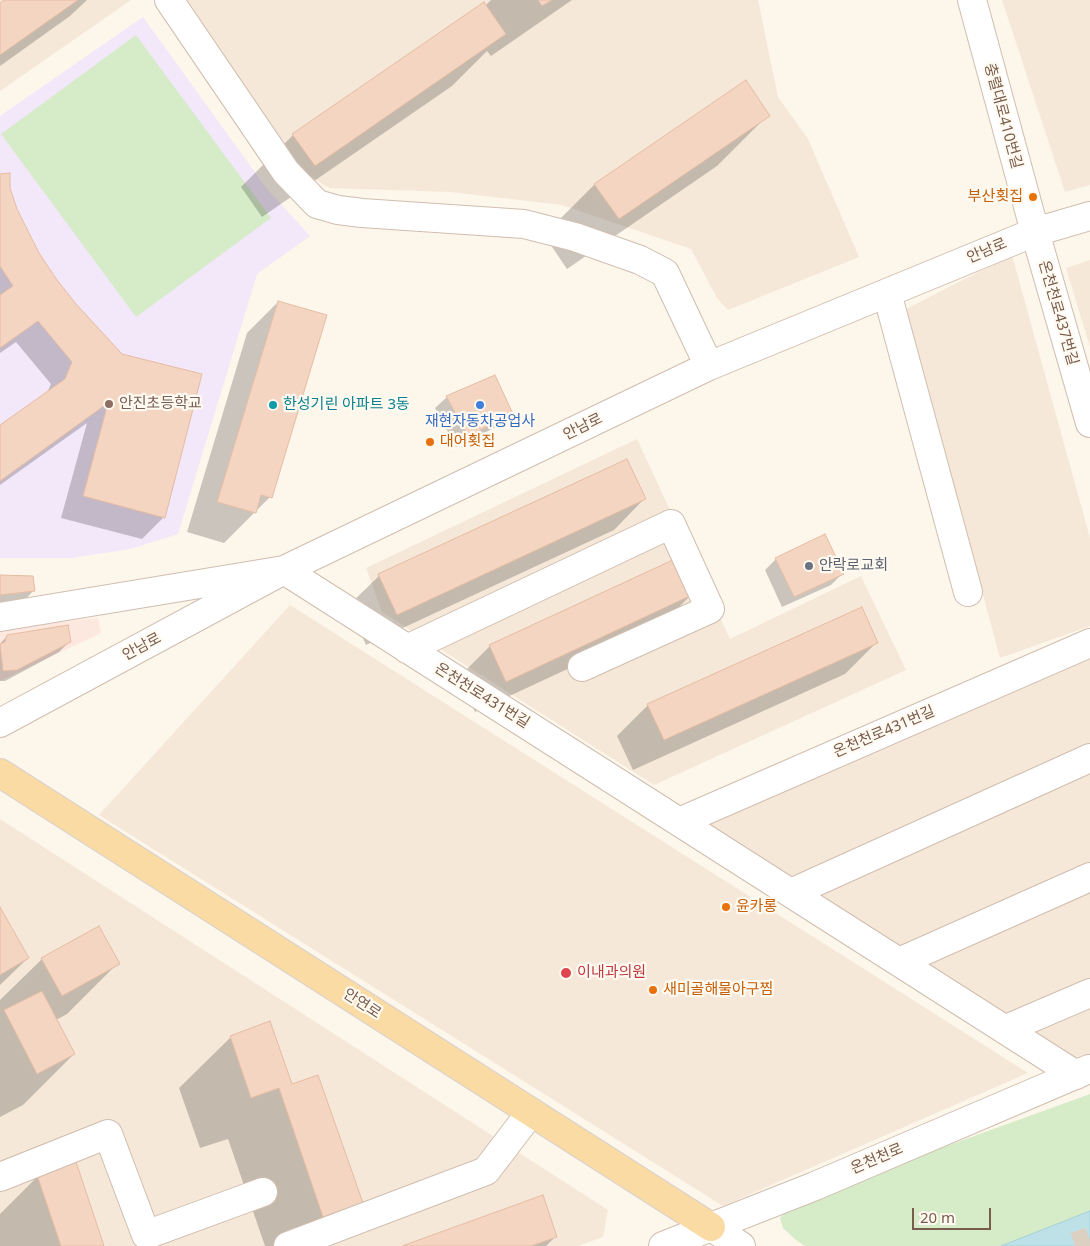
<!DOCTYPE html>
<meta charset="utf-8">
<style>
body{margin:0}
#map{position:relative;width:1090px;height:1246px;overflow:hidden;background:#fdf6eb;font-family:"Noto Sans",sans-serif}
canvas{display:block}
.scale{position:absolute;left:912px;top:1208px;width:79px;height:22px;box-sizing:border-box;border:2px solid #795c4c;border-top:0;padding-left:6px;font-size:15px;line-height:18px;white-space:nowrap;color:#795c4c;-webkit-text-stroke:4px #fffaf1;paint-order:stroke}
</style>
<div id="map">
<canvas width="1090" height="1246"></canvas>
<div class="scale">20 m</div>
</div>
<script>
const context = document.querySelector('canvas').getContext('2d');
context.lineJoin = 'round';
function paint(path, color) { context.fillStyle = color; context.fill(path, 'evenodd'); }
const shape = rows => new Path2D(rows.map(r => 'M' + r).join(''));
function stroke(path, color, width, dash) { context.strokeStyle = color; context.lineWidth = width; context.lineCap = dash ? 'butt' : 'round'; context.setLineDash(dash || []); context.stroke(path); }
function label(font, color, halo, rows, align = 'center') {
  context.font = font + ' "Noto Sans","Noto Sans KR",sans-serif'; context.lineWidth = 4.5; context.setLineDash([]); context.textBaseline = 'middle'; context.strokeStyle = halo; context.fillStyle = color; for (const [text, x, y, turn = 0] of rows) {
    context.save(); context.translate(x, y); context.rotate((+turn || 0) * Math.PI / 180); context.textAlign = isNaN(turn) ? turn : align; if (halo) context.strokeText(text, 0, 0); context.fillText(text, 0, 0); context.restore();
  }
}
const residential = shape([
 [0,0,131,0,0,91],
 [186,0,758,0,778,97,808,139,859,257,728,310,717,298,691,249,562,205,451,192,329,188,305,173],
 [1002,0,1090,0,1090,185,1065,192],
 [1012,255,1090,538,1090,626,1000,658,906,309],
 [1090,260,1090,347,1066,268],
 [637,439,730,639,861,576,906,670,654,785,382,612,366,568],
 [290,605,1028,1073,723,1206,99,815],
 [1090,657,1090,748,793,879,706,826],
 [1090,775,1090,867,902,948,814,894],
 [0,819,608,1210,603,1237,578,1246,0,1246],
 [1090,890,1090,982,1007,1017,924,964],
 [1090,1008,1090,1055,1076,1061,1030,1034]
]);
const commercial = shape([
 [98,618,101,633,0,681,0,628]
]);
const education = shape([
 [143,17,267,189,310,236,257,274,178,534,130,549,71,558,0,558,0,116]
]);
const green = shape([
 [136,35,271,218,136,317,1,134],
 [1090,1094,1090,1246,805,1246,796,1240,783,1228,780,1218,788,1208,872,1173]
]);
const water = shape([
 [1090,1211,1090,1246,1001,1246,1090,1211]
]);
const shadow = shape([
 [6,0,87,0,70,16,0,66,0,4],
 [491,0,572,0,491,56,487,51,452,86,262,217,241,187,293,135,485,6],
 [768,115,717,166,567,269,544,235,595,184],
 [0,176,9,188,16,209,164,517,142,539,61,518,87,423,0,485,0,426,47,393,51,384,16,342,0,353],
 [278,302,270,497,224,543,187,532,247,333],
 [494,376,512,414,500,425,456,447,435,408,447,397],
 [644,499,614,530,366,645,348,606,379,576],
 [776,559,842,574,831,585,782,607,765,570],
 [0,576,34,590,23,602,0,604],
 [691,595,660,626,475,712,459,677,490,646],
 [7,636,70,641,59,652,5,681,0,681,0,644],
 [876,643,845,674,633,770,617,736,648,705],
 [0,910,28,958,0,985],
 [42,959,118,963,67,1014,56,1020,74,1054,23,1105,0,1117,0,1000],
 [231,1037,291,1085,361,1202,318,1246,265,1246,228,1139,200,1148,179,1088],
 [38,1176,103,1246,0,1246,0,1214],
 [556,1236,546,1246,406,1246]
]);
const building = shape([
 [4,0,78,0,0,55,0,3,4,0],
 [538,0,552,0,542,6,538,0],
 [484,2,506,34,315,166,292,134,484,2],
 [746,80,770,116,619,219,594,184,746,80],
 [10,173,10,188,17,209,39,253,57,280,76,304,122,354,202,374,165,518,83,496,108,403,0,481,0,425,65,379,72,362,38,321,0,348,0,295,13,286,0,266,0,174,10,173],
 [278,301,327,315,272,498,261,495,256,513,217,502,278,301],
 [495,375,513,414,468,436,446,396,495,375],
 [627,459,646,499,397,615,378,574,627,459],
 [825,534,844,574,794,597,775,558,825,534],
 [675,559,692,595,506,682,489,645,675,559],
 [0,575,33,576,35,591,0,595,0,575],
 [862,607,878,643,664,740,647,704,862,607],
 [68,625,71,642,17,670,3,671,0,644,5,642,7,635,68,625],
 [0,907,29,958,0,975,0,907],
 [99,926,120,964,62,996,41,958,99,926],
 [42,991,75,1054,37,1074,4,1010,42,991],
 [270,1021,292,1084,318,1075,363,1203,323,1217,279,1088,251,1098,230,1036,270,1021],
 [76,1162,104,1246,61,1246,37,1175,76,1162],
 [543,1195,557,1237,531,1246,402,1246,543,1195]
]);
const highwayTunnel = shape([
 [1075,1246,1090,1241]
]);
const minor = shape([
 [169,0,286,172,317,204,338,210,362,213,524,224,575,237,640,260,665,273,709,366],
 [972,0,1035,232,1090,423],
 [887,293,968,592],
 [0,617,284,570,1076,1075],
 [407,649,671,524,710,609,582,667],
 [0,723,284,570,709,366,1035,232,1090,216],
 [679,822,1090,643],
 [791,893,1090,758],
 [899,962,1090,877],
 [1006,1029,1090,993],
 [0,1177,108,1134,146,1235,263,1192],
 [711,1227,741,1246],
 [288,1246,486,1171,531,1112],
 [663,1246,815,1186,1089,1069]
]);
const major = shape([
 [0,773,711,1227]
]);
const markers = [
 [1033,197,5,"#e8710a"],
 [109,404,5,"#8d6e63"],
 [273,405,5,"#0f9aa8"],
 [480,405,5,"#3f7fe0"],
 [430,442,5,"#e8710a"],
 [809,566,5,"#6b7280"],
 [726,907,5,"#e8710a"],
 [566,973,6,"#e0444e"],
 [653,990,5,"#e8710a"]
];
const streetNames = [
 ["충렬대로410번길",1003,116,75],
 ["안남로",987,251,-23],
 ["온천천로437번길",1058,313,74],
 ["안남로",583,427,-26],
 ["안남로",142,647,-28],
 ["온천천로431번길",482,696,32],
 ["온천천로431번길",884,732,-23],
 ["안연로",362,1004,33],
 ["온천천로",877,1159,-23]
];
const foodNames = [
 ["부산횟집",1023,197,"right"],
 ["대어횟집",440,442],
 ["윤카롱",736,907],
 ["새미골해물아구찜",663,990]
];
const educationNames = [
 ["안진초등학교",119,404]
];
const cultureNames = [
 ["한성기린 아파트 3동",283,405]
];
const shopNames = [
 ["재현자동차공업사",480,422]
];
const worshipNames = [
 ["안락로교회",819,566]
];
const healthNames = [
 ["이내과의원",577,973]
];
paint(residential, '#f5e8d9');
paint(commercial, '#fde8df');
paint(education, '#f3e7fa');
paint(green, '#d6ecc8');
paint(water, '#bee1e8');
stroke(water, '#a4d1d9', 1);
paint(shadow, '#0003');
paint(building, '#f3d5c2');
stroke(building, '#e6bca2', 1);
stroke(highwayTunnel, '#dcd0c3', 28, [28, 14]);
stroke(minor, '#d0beaf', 30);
stroke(major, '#d9d1cd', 30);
stroke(minor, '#fff', 28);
stroke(major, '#fbdba4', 28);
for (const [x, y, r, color] of markers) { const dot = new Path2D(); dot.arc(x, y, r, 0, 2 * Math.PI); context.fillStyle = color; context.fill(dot); stroke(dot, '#fffaf1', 2); }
label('15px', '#795c4c', '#fffaf1', streetNames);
label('15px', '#c56008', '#fffaf1', foodNames, 'left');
label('15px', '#785e54', '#fffaf1', educationNames, 'left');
label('15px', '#0d838f', '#fffaf1', cultureNames, 'left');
label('15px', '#366cbe', '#fffaf1', shopNames);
label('15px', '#5b616d', '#fffaf1', worshipNames, 'left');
label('15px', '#be3a42', '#fffaf1', healthNames, 'left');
</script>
